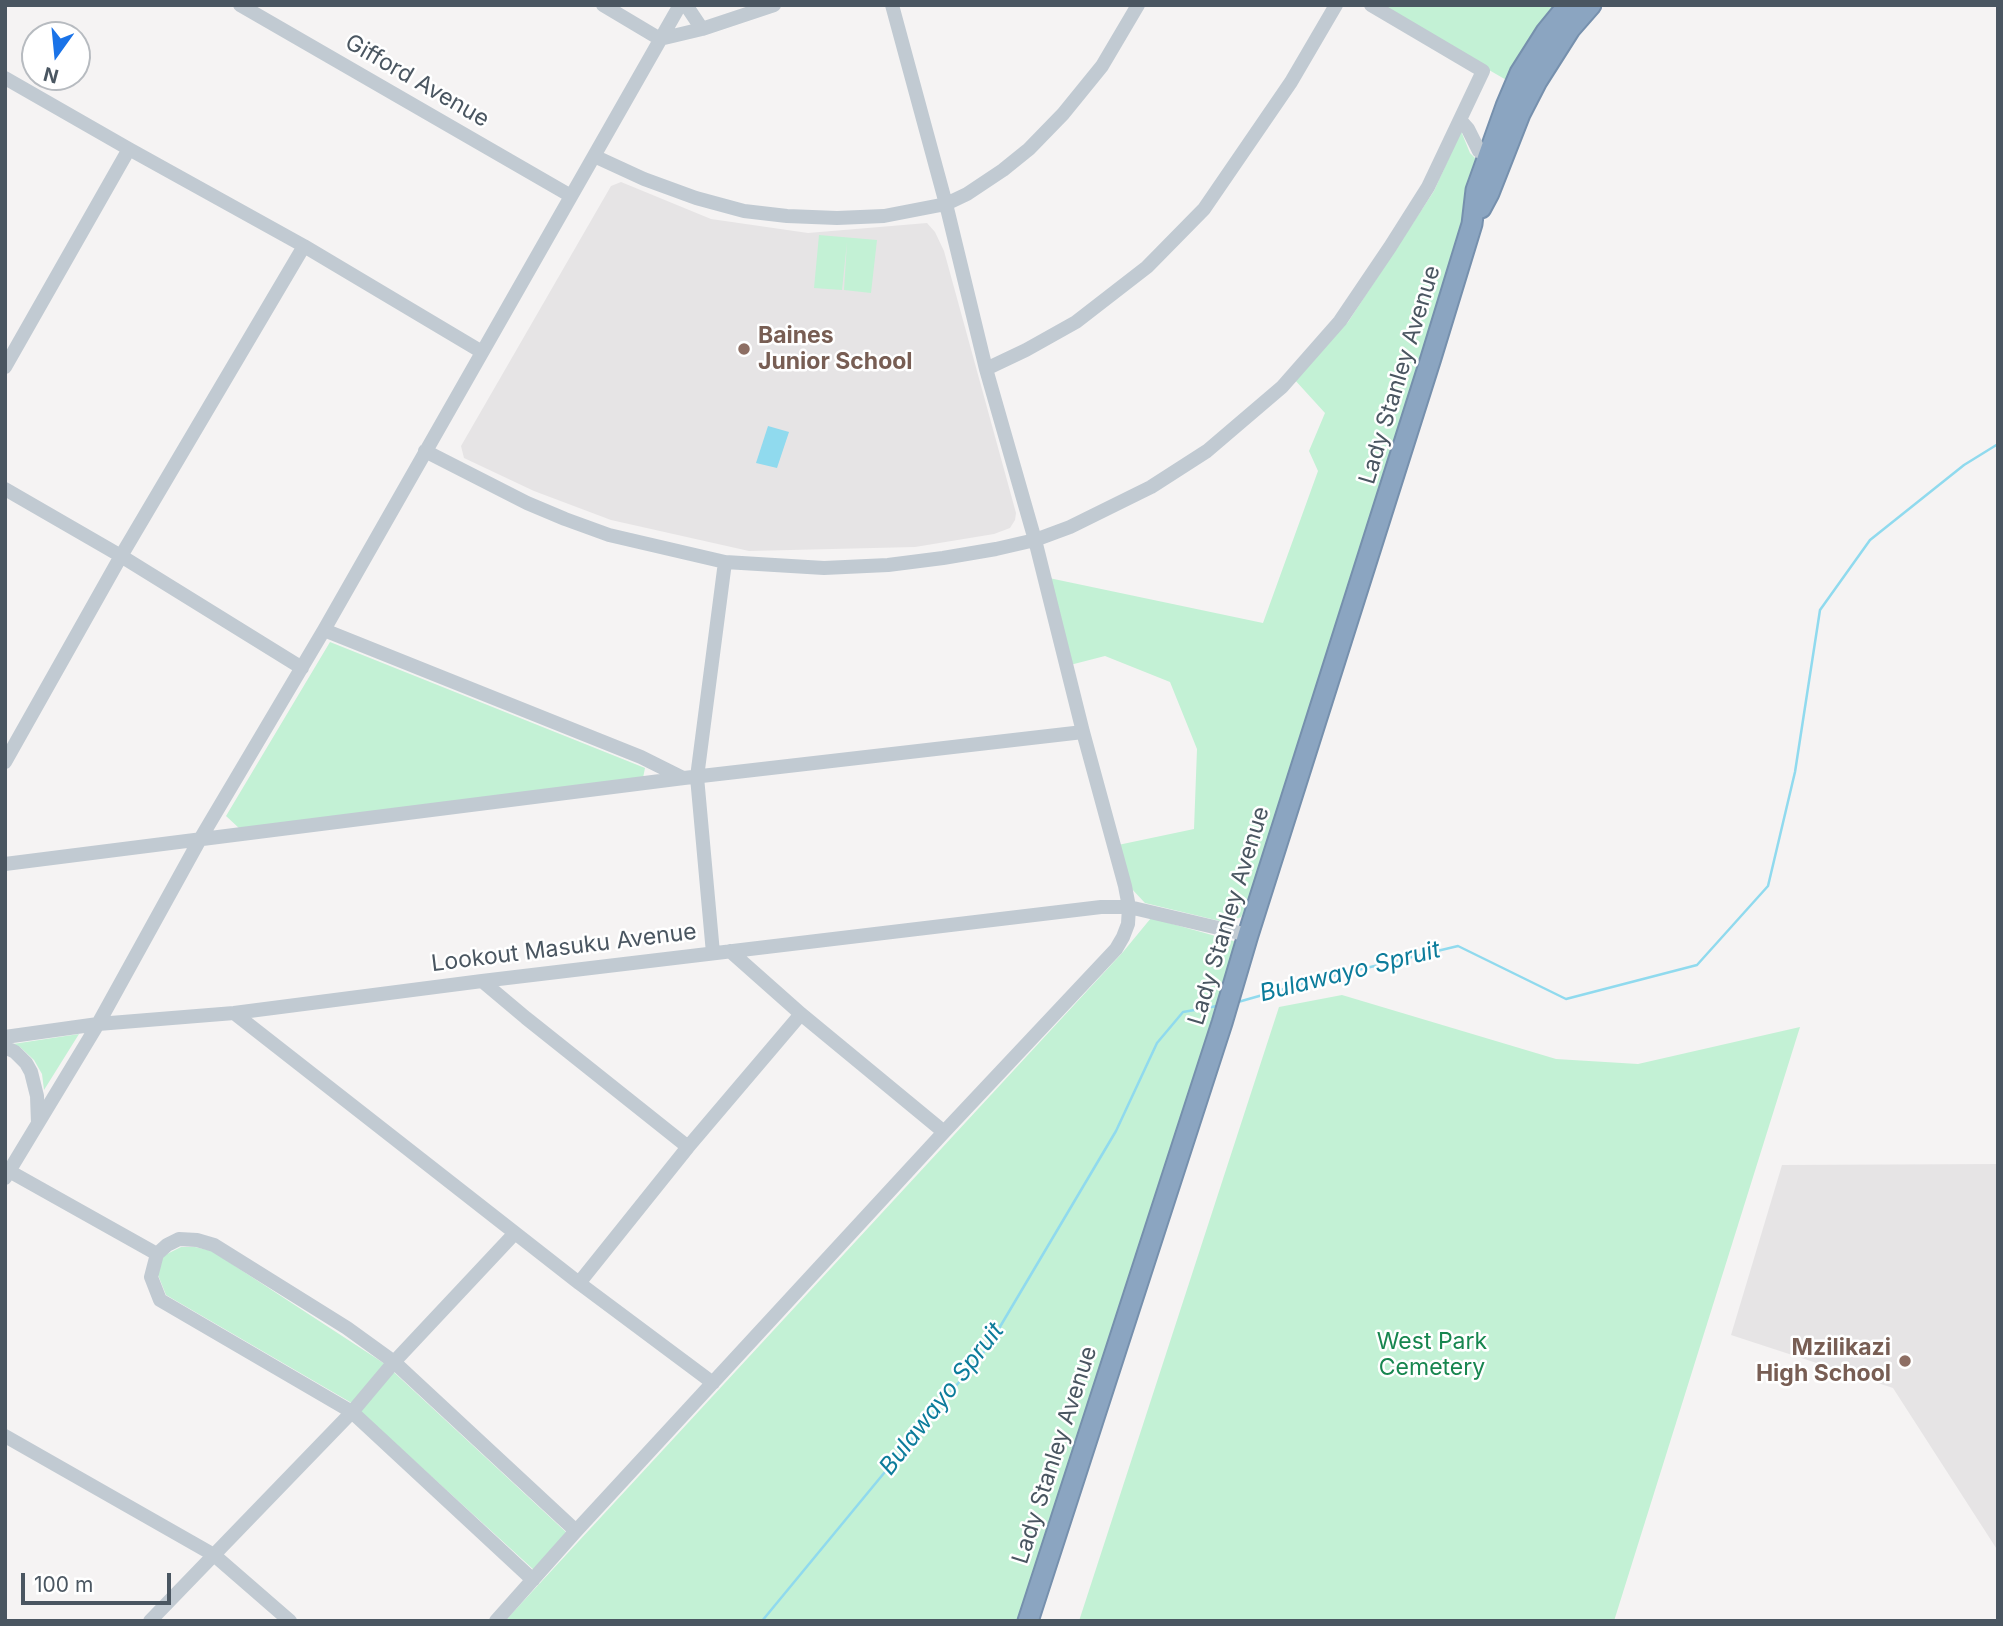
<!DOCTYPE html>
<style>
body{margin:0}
#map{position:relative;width:2003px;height:1626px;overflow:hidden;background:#f5f3f3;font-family:Inter,sans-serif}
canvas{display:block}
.frame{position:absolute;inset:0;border:7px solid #4a5661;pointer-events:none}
.north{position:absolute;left:21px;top:21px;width:70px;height:70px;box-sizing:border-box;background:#fff;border:2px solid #b7bbc0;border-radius:50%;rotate:195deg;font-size:19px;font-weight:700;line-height:28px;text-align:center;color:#4a5661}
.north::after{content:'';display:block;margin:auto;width:24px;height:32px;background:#1a73e8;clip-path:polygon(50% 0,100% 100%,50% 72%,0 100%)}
.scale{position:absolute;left:21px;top:1573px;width:150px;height:32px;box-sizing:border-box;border:4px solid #4a5661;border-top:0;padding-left:9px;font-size:21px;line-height:24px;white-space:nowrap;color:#4a5661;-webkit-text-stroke:5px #fff;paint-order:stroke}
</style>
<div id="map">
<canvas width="2003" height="1626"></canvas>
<div class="frame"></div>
<div class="north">N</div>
<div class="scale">100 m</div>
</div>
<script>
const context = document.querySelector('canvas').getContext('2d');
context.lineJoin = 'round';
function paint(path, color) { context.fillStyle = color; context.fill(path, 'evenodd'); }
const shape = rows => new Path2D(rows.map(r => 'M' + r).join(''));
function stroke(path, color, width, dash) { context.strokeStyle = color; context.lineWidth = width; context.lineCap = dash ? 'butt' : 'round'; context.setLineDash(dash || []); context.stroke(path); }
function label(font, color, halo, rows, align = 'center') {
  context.font = font + ' Inter,sans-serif'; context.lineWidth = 5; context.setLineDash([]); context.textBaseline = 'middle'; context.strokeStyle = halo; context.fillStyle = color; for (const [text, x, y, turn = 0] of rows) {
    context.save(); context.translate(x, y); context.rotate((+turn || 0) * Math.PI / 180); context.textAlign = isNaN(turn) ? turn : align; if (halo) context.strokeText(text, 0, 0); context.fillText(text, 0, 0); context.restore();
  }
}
const education = shape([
 [621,182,711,219,808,233,927,223,935,232,944,251,1016,513,1015,520,1010,528,994,534,915,547,749,551,611,520,534,491,464,458,461,446,611,186],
 [1998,1164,1998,1551,1893,1388,1731,1335,1782,1165]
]);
const green = shape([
 [1377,5,1558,5,1508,81],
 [1461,131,1470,153,1478,161,1465,227,1250,900,1241,917,1228,923,1145,903,1130,887,1118,845,1194,829,1197,749,1170,682,1105,656,1070,665,1049,578,1263,623,1318,471,1309,451,1325,413,1294,379,1348,322,1434,191],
 [819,235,877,240,871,293,844,290,847,242,842,290,814,288],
 [330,642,645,768,643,778,240,829,226,816],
 [1151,918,1237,942,1018,1621,505,1621,1123,952],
 [1342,995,1556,1059,1638,1064,1800,1027,1614,1621,1079,1621,1279,1007],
 [79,1034,44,1090,42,1074,34,1060,20,1047,13,1044],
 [181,1247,195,1247,212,1251,385,1364,567,1533,534,1570,350,1402,166,1295,158,1275,163,1256]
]);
const water = shape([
 [768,426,789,432,777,468,756,463]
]);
const stream = shape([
 [1238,1002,1312,981,1458,946,1566,999,1697,965,1768,886,1795,772,1820,610,1870,540,1964,465,1998,444],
 [762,1621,988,1347,1116,1131,1157,1043,1183,1012,1217,1006]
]);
const minor = shape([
 [240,5,571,196],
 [603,5,660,39,702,29,774,5],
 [686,5,702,29],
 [5,78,129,149,304,246,482,352],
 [1460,120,1468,129,1479,151,1488,157,1494,159],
 [594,156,644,179,696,198,744,211,787,216,837,218,884,216,946,204,967,194,1003,170,1029,149,1063,114,1102,66,1138,5],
 [5,367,129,149],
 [986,369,1026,350,1076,322,1147,267,1204,209,1291,82,1336,5],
 [425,451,527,503,565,519,609,535,725,562,824,568,888,565,943,558,996,549,1035,540,1070,527,1151,487,1207,451,1282,387,1340,321,1390,247,1428,187,1483,71,1371,5],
 [5,489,121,556,302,668],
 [324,630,641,757,683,778],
 [5,762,121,556,304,246],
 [5,864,684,778,1083,732],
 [730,951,801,1014,944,1132],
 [713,953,697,777,725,562],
 [482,981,526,1018,688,1147],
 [234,1013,579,1283,713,1383],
 [5,1037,98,1024,234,1013,482,981,1101,907,1129,907,1248,935],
 [5,1047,15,1052,26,1063,31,1072,37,1096,38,1123],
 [9,1171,157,1254],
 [5,1178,98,1024,199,841,324,630,680,5],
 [579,1283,688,1147,801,1014],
 [5,1436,214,1555,290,1621],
 [533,1580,352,1412,160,1300,151,1277,157,1254,167,1245,179,1239,197,1240,214,1245,347,1328,394,1362,576,1531],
 [150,1621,352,1412,394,1362,515,1233],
 [496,1621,576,1531,944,1132,1116,949,1123,937,1128,924,1129,907,1125,886,1083,732,1035,540,986,369,946,204,892,5]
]);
const highway = shape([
 [1481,208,1489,193,1520,114,1537,81,1570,29,1591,5],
 [1028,1621,1222,1023,1248,935,1431,358,1472,224,1476,190,1506,106,1520,73,1546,32,1568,5]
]);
const markers = [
 [744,349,7,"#8d6e63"],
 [1905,1361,7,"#8d6e63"]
];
const streetNames = [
 ["Gifford Avenue",417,81,30],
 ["Lady Stanley Avenue",1400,375,-73],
 ["Lady Stanley Avenue",1229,916,-73],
 ["Lookout Masuku Avenue",564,948,-7],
 ["Lady Stanley Avenue",1055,1455,-72]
];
const educationNames = [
 ["Baines",758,336],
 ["Junior School",758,362],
 ["Mzilikazi",1891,1348,"right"],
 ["High School",1891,1374,"right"]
];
const parkNames = [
 ["West Park",1432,1342],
 ["Cemetery",1432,1368]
];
const waterNames = [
 ["Bulawayo Spruit",1350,972,-14],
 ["Bulawayo Spruit",942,1399,-52]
];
paint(education, '#e6e4e5');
paint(green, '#c3f1d5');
paint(water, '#90daee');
stroke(stream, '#90daee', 2.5);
stroke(highway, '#7690ad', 23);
stroke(minor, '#c1cad2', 14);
stroke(highway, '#8ba5c1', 19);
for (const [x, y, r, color] of markers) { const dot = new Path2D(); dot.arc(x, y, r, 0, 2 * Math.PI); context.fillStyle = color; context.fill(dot); stroke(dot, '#fff', 2.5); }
label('23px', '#4a5661', '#fff', streetNames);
label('bold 23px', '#785e54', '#fff', educationNames, 'left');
label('23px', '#17864f', '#fff', parkNames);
label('italic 24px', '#0c7c9b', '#fff', waterNames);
</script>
